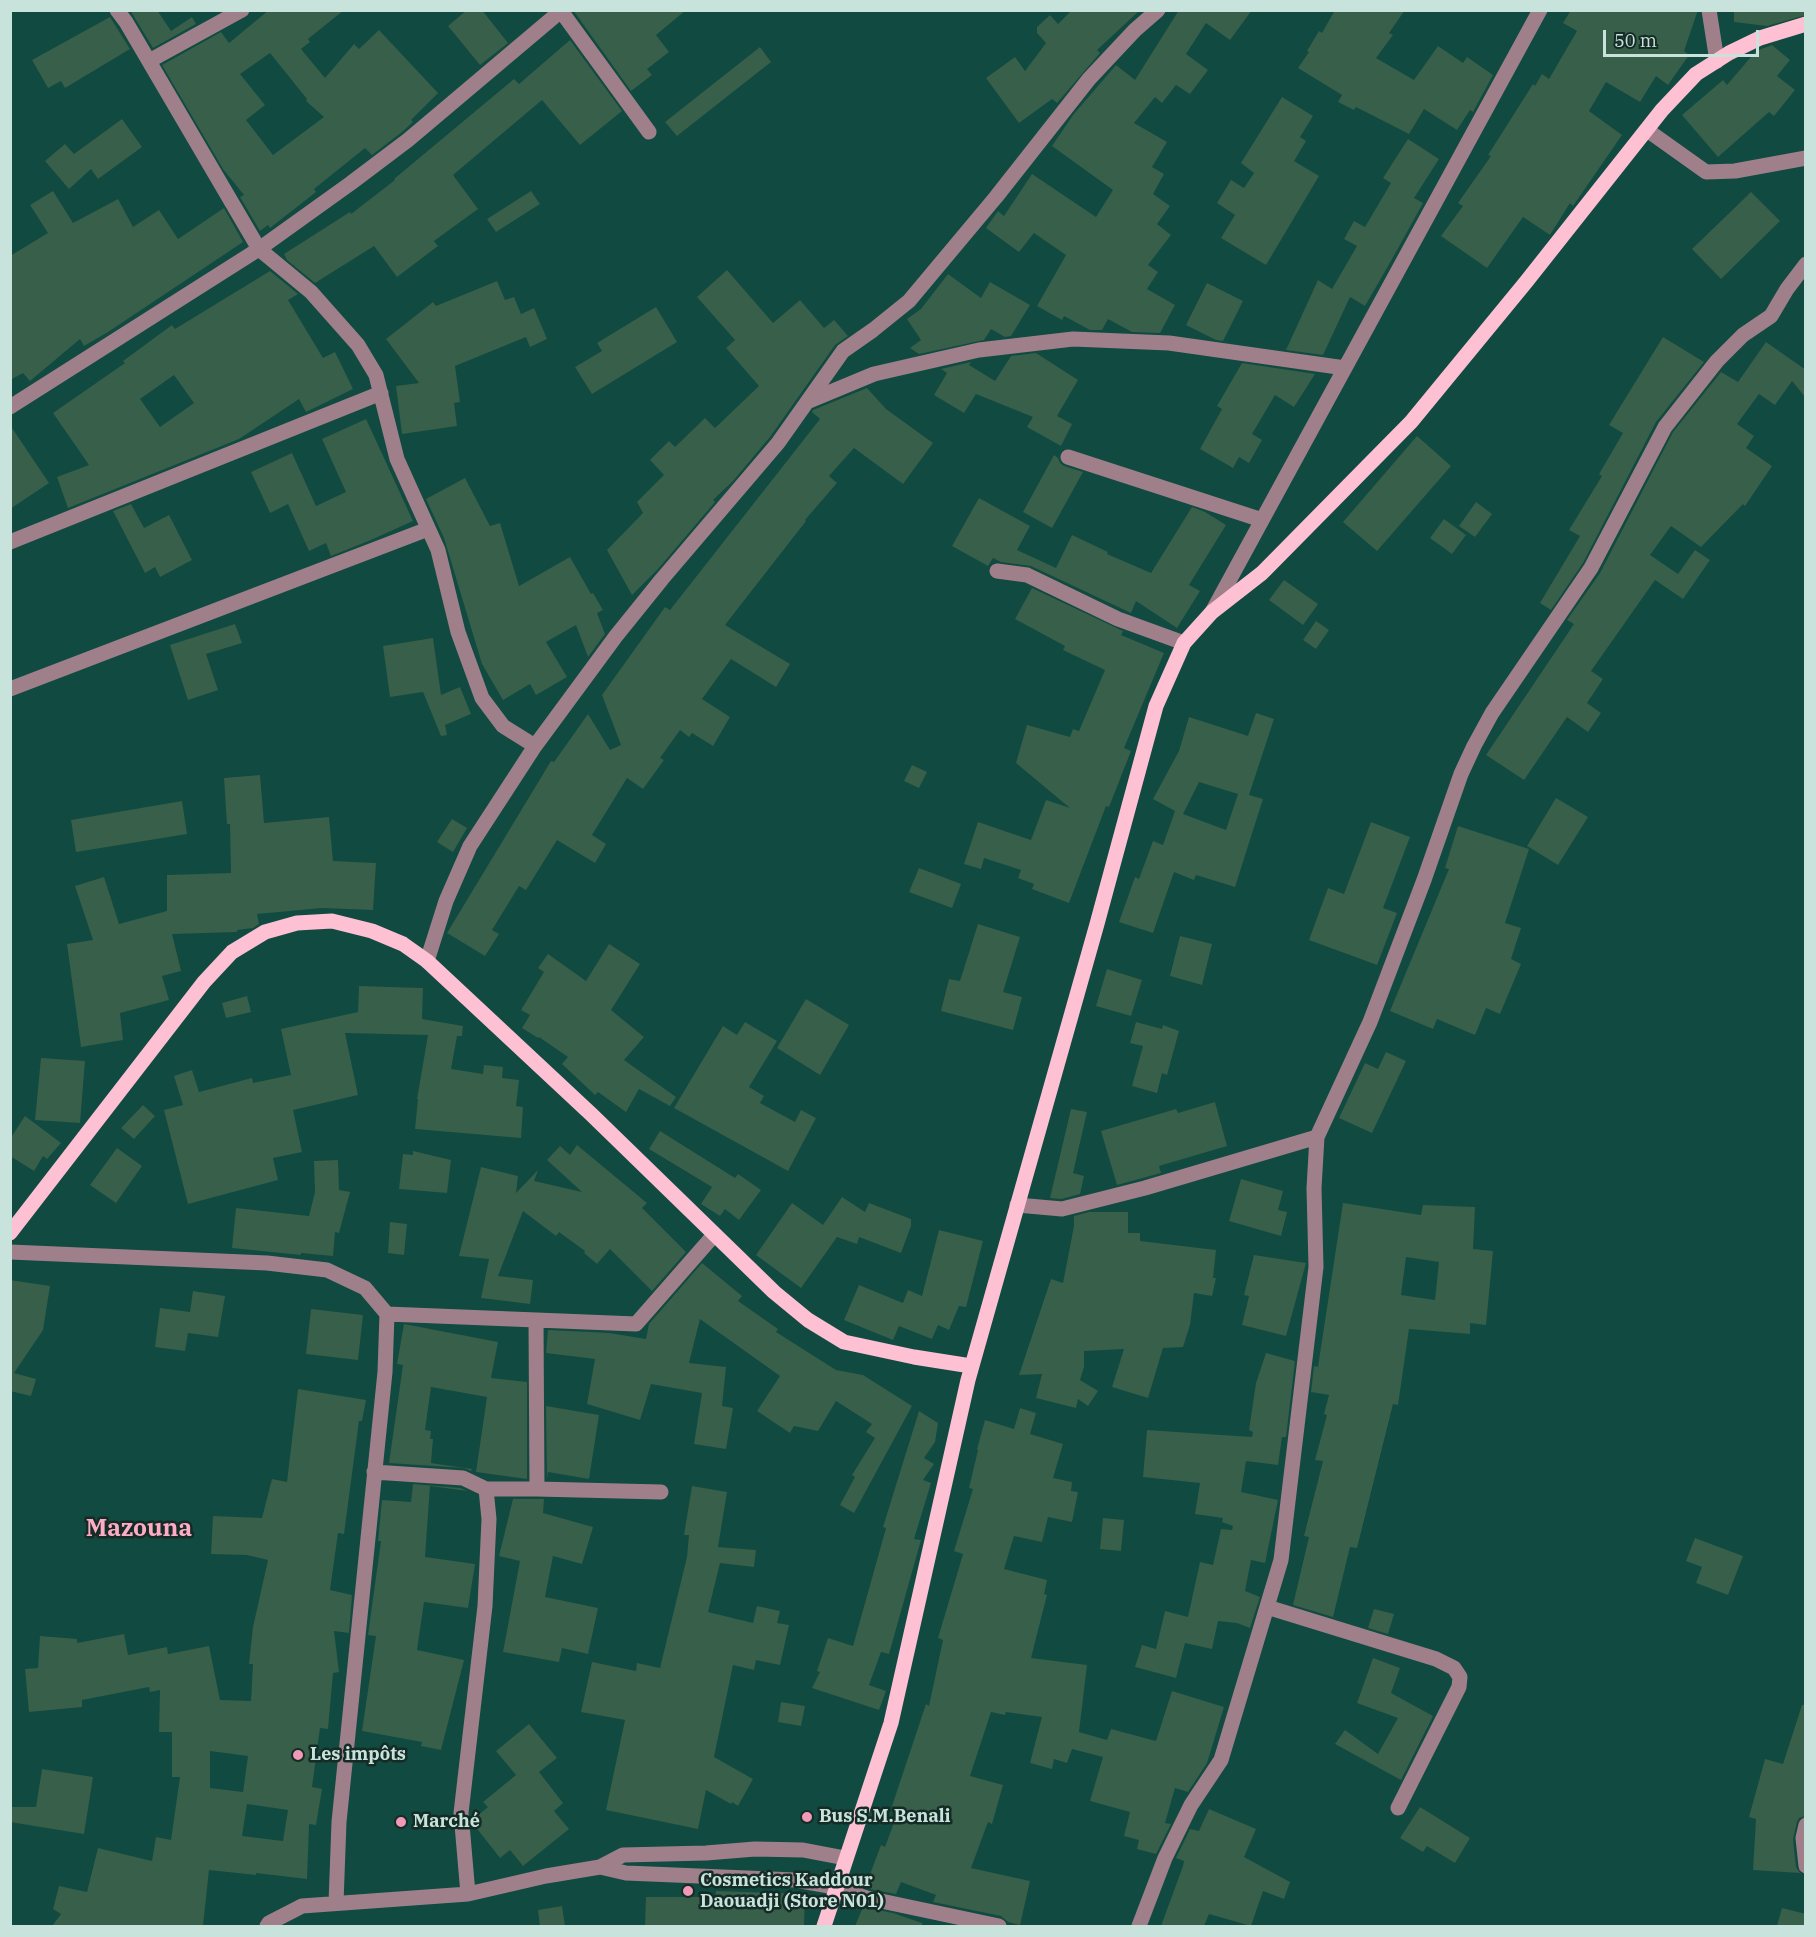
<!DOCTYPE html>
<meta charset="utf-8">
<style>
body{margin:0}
#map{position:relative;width:1816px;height:1937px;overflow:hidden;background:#114a40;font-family:"IBM Plex Serif",serif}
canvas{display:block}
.frame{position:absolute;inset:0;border:12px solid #c8e3dc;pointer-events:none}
.scale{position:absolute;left:1603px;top:30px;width:156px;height:27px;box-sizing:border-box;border:3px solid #c8e3dc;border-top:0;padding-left:8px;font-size:18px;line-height:21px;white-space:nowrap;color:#c8e3dc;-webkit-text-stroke:4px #152b26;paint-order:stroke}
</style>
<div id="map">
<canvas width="1816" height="1937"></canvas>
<div class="frame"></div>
<div class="scale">50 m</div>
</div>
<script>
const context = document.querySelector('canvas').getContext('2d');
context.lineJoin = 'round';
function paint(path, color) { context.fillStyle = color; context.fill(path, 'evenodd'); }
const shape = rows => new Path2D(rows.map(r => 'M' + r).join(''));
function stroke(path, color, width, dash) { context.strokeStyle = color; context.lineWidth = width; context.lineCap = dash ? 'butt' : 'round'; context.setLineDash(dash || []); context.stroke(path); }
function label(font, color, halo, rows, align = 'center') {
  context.font = font + ' "IBM Plex Serif",serif'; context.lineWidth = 5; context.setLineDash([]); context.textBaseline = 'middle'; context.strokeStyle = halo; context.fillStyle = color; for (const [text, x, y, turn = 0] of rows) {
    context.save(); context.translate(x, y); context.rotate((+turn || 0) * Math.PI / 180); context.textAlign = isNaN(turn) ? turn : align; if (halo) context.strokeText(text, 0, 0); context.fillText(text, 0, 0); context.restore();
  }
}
const building = shape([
 [130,10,157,10,171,31,192,17,196,24,153,48],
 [269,10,344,10,308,39,310,42,301,49,325,78,354,44,359,49,379,30,438,93,411,120,413,122,402,132,372,155,365,148,314,189,316,192,270,228,268,225,260,231,240,197,244,195,223,169,162,65,221,32,229,43],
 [270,53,307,99,306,101,324,117,273,155,246,120,265,105,240,74],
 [467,10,482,10,508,43,480,65,448,26],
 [573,10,686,10,656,35,669,52,647,69,652,75,631,91],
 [1072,10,1140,10,1097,50,1100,53,1057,103,1052,99,1019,123,986,78,1015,57,1025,71,1046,43,1037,33,1037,27,1050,15,1058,24],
 [1179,10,1252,10,1230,40,1206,23,1186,54,1208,70,1190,94,1176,85,1162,103,1155,97,1134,123,1167,142,1152,167,1164,174,1153,194,1170,206,1157,224,1171,235,1148,265,1158,272,1147,289,1175,305,1160,333,1132,332,1108,319,1102,330,1090,330,1064,316,1062,320,1037,306,1066,255,1034,233,1019,252,986,228,998,211,1004,216,1032,174,1096,217,1113,190,1052,146,1073,115,1116,65,1135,80],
 [1335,10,1405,10,1389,33,1393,35,1376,58,1414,80,1438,46,1463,63,1467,57,1493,75,1473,112,1470,110,1457,130,1424,109,1409,134,1356,107,1354,110,1338,102,1342,95,1298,68,1309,52,1307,51,1319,31,1322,33],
 [1571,10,1698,10,1684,51,1689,55,1668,85,1656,76,1640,102,1606,82,1589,111,1622,135,1573,206,1570,203,1550,235,1523,217,1487,268,1441,236,1463,206,1458,203,1491,156,1488,155,1533,84,1535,86,1542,74,1549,79,1577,31,1563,23],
 [1734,10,1806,10,1806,15,1767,26,1734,22],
 [110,17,130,49,65,88,61,81,48,88,32,60],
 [570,40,622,111,580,145,542,100,453,175,478,209,434,241,438,246,397,277,374,246,315,283,287,260,284,254,350,212,351,214,395,180,394,179,514,79,519,84],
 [1772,45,1790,60,1777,76,1795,90,1774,116,1769,112,1718,157,1682,115,1723,80,1727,85,1756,51],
 [760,47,771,62,677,136,665,122],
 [1282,97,1313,116,1300,137,1306,141,1294,161,1319,176,1266,265,1221,238,1235,215,1217,203,1231,180,1244,188,1254,173,1241,163],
 [122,119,142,147,98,179,91,169,69,189,45,161,65,144,74,154],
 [1408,139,1439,159,1414,198,1423,203,1391,261,1365,306,1350,297,1323,355,1286,350,1318,280,1332,289,1357,246,1344,239,1354,221,1365,227,1391,183,1383,178],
 [53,191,73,223,118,199,133,227,159,210,178,239,224,208,243,242,108,332,84,346,80,339,30,381,23,373,10,380,10,256,48,233,30,205],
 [531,191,540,204,496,232,487,219],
 [1751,192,1780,221,1721,279,1692,249],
 [727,270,773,323,800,300,824,328,834,320,848,336,835,345,770,437,733,481,713,500,715,502,658,569,632,595,607,550,643,513,637,502,664,475,650,460,669,441,675,447,705,418,715,428,759,386,726,348,735,340,697,297],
 [270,271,298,294,288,300,323,358,335,352,353,389,306,412,299,399,239,439,68,508,57,477,89,465,53,413,125,363,123,361,172,325,175,329],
 [174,375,194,403,160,427,140,399],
 [948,274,981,298,990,282,1030,305,1011,336,1005,337,991,329,984,340,919,354,910,348,921,340,907,319,921,309],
 [497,281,505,300,514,297,521,314,534,308,547,339,530,347,526,337,455,366,460,402,454,403,457,426,402,434,396,386,419,383,386,339,433,302,436,306],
 [1207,283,1243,301,1223,341,1216,340,1186,325],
 [656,307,677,342,592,394,575,367,602,351,597,343],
 [1663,337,1704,362,1656,422,1583,563,1551,610,1540,603,1580,536,1569,530,1602,476,1599,474,1623,433,1609,425],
 [1766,342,1806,370,1806,398,1792,381,1775,405,1759,394,1737,424,1754,436,1746,448,1772,466,1745,506,1743,504,1701,547,1671,526,1650,555,1678,574,1695,550,1710,560,1683,599,1655,580,1591,671,1603,679,1587,703,1601,713,1588,732,1567,717,1524,780,1486,755,1574,624,1567,620,1600,573,1673,432,1721,372,1738,382],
 [1036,353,1078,380,1057,416,1072,424,1061,446,1027,427,1033,417,976,394,964,413,934,395,947,373,941,369,971,362,969,365,995,381,1011,356],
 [1242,363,1315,374,1294,407,1275,395,1252,434,1262,440,1249,463,1239,457,1233,468,1200,449,1222,409,1217,406],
 [867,388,886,409,933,443,903,484,854,448,829,476,837,483,805,520,806,521,725,625,790,664,776,687,731,659,702,699,730,717,713,746,692,733,689,737,680,730,660,758,664,760,643,789,627,778,592,835,606,844,595,863,557,840,526,890,519,886,492,930,499,934,485,956,447,933,551,761,554,762,588,714,610,750,621,745,602,695,665,607,670,610,820,419,812,412,813,410],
 [366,419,413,521,371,540,331,556,326,543,309,551,288,504,270,513,251,472,292,453,316,506,346,492,322,439],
 [10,425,49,483,10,509],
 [1417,436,1451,466,1377,551,1343,522],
 [1054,455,1058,458,1060,463,1064,466,1083,472,1052,528,1023,512],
 [465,478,490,526,500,523,519,586,570,557,591,594,593,593,603,610,597,613,605,634,588,657,576,625,546,642,567,677,536,695,530,684,503,700,482,664,444,538,426,499],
 [979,498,1030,526,1017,550,1056,568,1072,535,1108,552,1107,554,1151,573,1192,507,1205,512,1226,525,1189,585,1200,591,1177,628,1136,601,1131,613,1031,566,1001,562,993,558,988,566,952,546],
 [1476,502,1492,514,1475,537,1459,526],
 [131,504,144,528,169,515,192,560,160,577,155,567,145,573,113,511],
 [1444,519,1466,535,1452,554,1430,538],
 [1284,580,1318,604,1303,625,1269,600],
 [1032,588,1123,631,1121,635,1164,653,1124,748,1131,751,1109,807,1106,806,1069,903,1032,889,1034,884,1018,878,1021,870,984,858,981,869,964,864,978,822,1031,840,1046,800,1070,808,1016,763,1027,725,1070,737,1073,729,1079,731,1105,670,1063,650,1065,646,1015,619],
 [1316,621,1329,630,1316,649,1303,640],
 [235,624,242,643,206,654,218,690,188,700,170,645],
 [433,638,441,695,460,687,471,714,445,725,447,735,441,736,423,692,390,697,383,646],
 [1256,713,1274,719,1249,795,1263,799,1235,887,1196,875,1194,880,1174,872,1153,933,1119,922,1135,877,1139,879,1153,841,1163,845,1175,811,1153,799,1179,751,1189,717,1248,736],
 [1199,782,1238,794,1226,830,1183,814],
 [912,765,927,772,919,788,904,781],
 [260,775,264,823,329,817,333,861,376,863,373,910,322,908,257,914,259,924,253,928,237,930,237,932,172,934,181,971,162,976,169,1000,120,1013,123,1040,81,1047,67,944,93,940,75,886,104,877,119,924,167,911,167,875,231,873,230,824,227,824,224,778],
 [1556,798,1588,817,1558,865,1527,846],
 [182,801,187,834,76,852,71,820],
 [452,819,467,828,453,852,437,842],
 [1371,822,1410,837,1383,908,1397,913,1377,965,1309,940,1328,888,1344,894],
 [1458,826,1529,849,1505,923,1521,928,1511,959,1521,964,1500,1014,1486,1008,1475,1035,1437,1019,1433,1029,1390,1011,1449,869,1445,868],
 [919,868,961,884,952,908,909,892],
 [978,924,1020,937,1003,992,1022,997,1013,1030,941,1011,949,979,960,981],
 [1180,936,1212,944,1202,985,1170,976],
 [609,944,640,964,611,1010,644,1037,624,1060,676,1097,670,1106,639,1089,626,1112,598,1092,595,1095,562,1064,568,1057,539,1037,538,1038,522,1028,530,1015,521,1010,544,972,538,968,548,954,586,981],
 [1107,969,1142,980,1131,1016,1096,1006],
 [359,986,423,988,422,1019,463,1026,462,1036,457,1036,451,1069,483,1074,484,1065,503,1067,502,1078,519,1080,516,1106,523,1107,521,1138,415,1129,418,1099,417,1099,428,1035,345,1033,358,1095,293,1110,302,1152,273,1158,278,1180,188,1204,164,1110,183,1105,174,1076,192,1070,199,1092,252,1078,253,1083,291,1075,281,1029,358,1012],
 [247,996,251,1012,226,1018,222,1003],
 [806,999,849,1025,820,1075,777,1048],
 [745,1022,777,1041,749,1087,764,1096,760,1103,795,1122,801,1110,816,1118,788,1171,674,1108,723,1026,737,1035],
 [1136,1022,1162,1029,1163,1025,1179,1031,1167,1075,1162,1073,1157,1093,1132,1086,1143,1046,1130,1043],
 [1386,1052,1406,1061,1372,1133,1339,1118,1365,1063,1378,1069],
 [41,1058,85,1061,80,1123,35,1120],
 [1215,1102,1227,1146,1159,1166,1161,1173,1117,1185,1101,1131,1176,1109,1178,1113],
 [143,1105,155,1116,134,1139,121,1128],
 [1071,1109,1087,1112,1073,1173,1084,1176,1080,1194,1061,1199,1050,1198],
 [25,1116,61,1143,47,1159,43,1156,34,1171,10,1156,10,1139],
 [660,1131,735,1178,738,1174,761,1190,739,1220,725,1209,720,1216,701,1204,712,1187,649,1149],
 [577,1145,647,1203,642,1208,686,1252,652,1291,610,1249,597,1264,584,1253,585,1251,559,1232,556,1236,523,1211,498,1276,533,1280,530,1304,481,1298,489,1259,459,1256,481,1167,518,1176,516,1193,538,1170,534,1181,582,1192,547,1160,560,1146,570,1155],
 [117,1148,142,1166,116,1203,90,1185],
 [413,1151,451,1160,447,1193,399,1189,403,1154,413,1155],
 [338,1160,339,1190,350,1192,339,1233,335,1232,333,1256,301,1253,301,1255,232,1248,236,1208,309,1216,315,1192,314,1161],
 [1241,1179,1283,1191,1278,1210,1287,1212,1281,1236,1229,1221],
 [842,1197,865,1212,869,1203,911,1219,911,1226,901,1253,859,1237,857,1244,837,1237,801,1288,756,1255,792,1203,823,1225],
 [1343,1203,1421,1215,1423,1205,1475,1207,1473,1249,1493,1251,1486,1325,1470,1323,1470,1334,1409,1329,1398,1405,1393,1404,1357,1548,1350,1547,1333,1617,1293,1605,1309,1537,1304,1536,1323,1461,1315,1460,1327,1415,1324,1414,1329,1395,1311,1392,1314,1366,1318,1367],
 [1406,1257,1439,1262,1435,1300,1401,1295],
 [1089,1212,1128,1212,1128,1233,1140,1233,1140,1241,1216,1250,1213,1278,1216,1278,1212,1296,1194,1293,1190,1325,1183,1347,1163,1348,1148,1398,1112,1387,1124,1349,1084,1351,1084,1367,1080,1380,1098,1391,1088,1406,1078,1399,1076,1408,1036,1398,1042,1374,1019,1375,1051,1279,1063,1283,1074,1226,1074,1216],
 [390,1222,407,1224,404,1255,388,1253],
 [939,1230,983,1241,966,1307,959,1306,949,1330,938,1325,932,1339,899,1326,893,1340,844,1320,859,1285,903,1303,908,1290,922,1296],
 [1254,1255,1306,1263,1286,1336,1242,1325,1249,1296,1244,1295],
 [702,1263,742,1296,738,1301,778,1329,776,1332,836,1370,863,1375,912,1406,854,1513,840,1505,855,1477,852,1475,875,1438,866,1432,872,1424,836,1401,818,1431,794,1426,790,1433,757,1411,780,1376,700,1319,689,1363,726,1367,722,1406,733,1408,726,1449,694,1444,702,1393,651,1384,640,1420,587,1404,595,1359,546,1353,548,1330,609,1333,646,1339,649,1324],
 [10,1280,50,1286,43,1330,14,1373,36,1379,31,1396,10,1391],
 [193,1291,225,1296,218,1337,188,1333,185,1351,155,1347,160,1308,190,1312],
 [311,1309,363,1315,358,1360,306,1354],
 [404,1324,498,1342,491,1378,527,1382,527,1479,476,1472,487,1397,431,1387,425,1430,431,1431,430,1439,433,1439,431,1463,472,1469,471,1471,464,1468,389,1463,403,1365,397,1364],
 [1266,1353,1295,1361,1286,1437,1282,1437,1278,1465,1246,1461,1241,1492,1278,1500,1265,1563,1251,1560,1245,1591,1260,1597,1250,1628,1237,1623,1218,1621,1212,1649,1185,1643,1176,1678,1135,1667,1142,1645,1156,1649,1165,1611,1188,1617,1200,1562,1213,1565,1221,1529,1232,1530,1233,1526,1222,1522,1223,1518,1195,1514,1200,1483,1143,1477,1147,1430,1252,1437,1253,1432,1249,1430,1256,1383],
 [298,1389,366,1400,362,1421,359,1421,344,1534,338,1533,330,1590,352,1595,349,1633,334,1631,339,1672,333,1673,328,1729,320,1728,312,1787,322,1789,316,1825,309,1824,307,1879,256,1873,256,1875,209,1870,203,1926,52,1926,61,1914,53,1909,59,1886,87,1892,98,1848,152,1861,156,1837,171,1840,180,1777,172,1777,172,1732,159,1732,160,1690,150,1692,149,1687,82,1700,82,1707,29,1712,25,1669,38,1668,40,1636,77,1639,77,1643,124,1634,128,1655,167,1647,168,1654,209,1646,220,1700,251,1701,253,1664,249,1664,253,1627,268,1560,247,1555,211,1554,213,1516,262,1518,272,1479,287,1482],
 [210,1751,248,1756,243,1792,210,1788],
 [247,1804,288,1810,283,1841,242,1836],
 [546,1406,599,1415,589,1479,548,1472,547,1479],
 [1020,1408,1036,1413,1030,1434,1063,1444,1053,1478,1072,1482,1071,1491,1078,1492,1072,1522,1048,1517,1042,1542,1014,1536,1004,1569,1047,1580,1044,1594,1047,1595,1031,1658,1087,1665,1079,1732,1107,1740,1111,1729,1156,1741,1172,1691,1224,1707,1207,1763,1188,1792,1175,1788,1165,1823,1171,1824,1156,1854,1137,1849,1139,1840,1124,1836,1130,1812,1090,1801,1103,1757,1072,1749,1067,1763,1054,1759,1052,1769,1030,1763,1042,1717,1006,1712,1005,1715,991,1712,970,1776,1003,1785,992,1824,988,1822,971,1868,1030,1881,1020,1925,1008,1922,1001,1916,933,1902,936,1895,901,1882,896,1894,870,1889,870,1886,866,1885,881,1845,885,1847,899,1809,892,1806,926,1704,929,1706,943,1640,938,1638,963,1554,954,1551,973,1489,969,1488,978,1450,977,1449,985,1420,1014,1429],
 [919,1411,938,1423,935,1442,924,1458,934,1464,923,1480,931,1483,914,1539,921,1540,889,1654,881,1652,869,1685,886,1691,879,1710,812,1688,820,1672,817,1671,828,1638,853,1646,886,1528,883,1527],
 [413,1484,460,1488,468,1491,430,1486,425,1557,475,1564,468,1608,424,1602,417,1650,464,1660,441,1750,421,1746,422,1742,362,1731,376,1636,368,1635,381,1541,378,1541,382,1500,411,1502],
 [692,1486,727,1492,718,1547,756,1550,754,1567,720,1563,708,1612,753,1623,757,1606,780,1611,777,1623,789,1625,780,1665,756,1660,754,1670,733,1665,714,1757,753,1779,738,1806,732,1802,731,1804,706,1790,698,1829,606,1810,625,1720,581,1712,592,1662,636,1671,637,1663,660,1668,687,1557,689,1535,684,1535],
 [513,1499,544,1499,543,1513,593,1527,582,1564,553,1556,545,1597,598,1608,588,1654,562,1648,559,1662,503,1652,520,1561,499,1556],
 [1103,1518,1124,1520,1121,1551,1100,1549],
 [1695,1538,1743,1556,1728,1595,1696,1583,1702,1567,1686,1561],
 [1374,1609,1394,1614,1388,1634,1368,1628],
 [1373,1658,1400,1668,1391,1693,1433,1716,1401,1780,1335,1744,1345,1730,1378,1754,1398,1718,1357,1703],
 [781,1702,805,1706,801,1726,778,1722],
 [1802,1705,1806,1705,1806,1812,1805,1816,1799,1818,1797,1822,1793,1839,1796,1867,1800,1873,1753,1870,1756,1819,1749,1817,1765,1759,1783,1764],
 [529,1724,557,1758,539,1772,563,1803,554,1811,569,1829,523,1866,510,1850,500,1858,471,1821,488,1807,483,1802,516,1775,496,1751],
 [42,1769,93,1777,84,1834,10,1822,10,1807,36,1807],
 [1420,1807,1470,1838,1455,1863,1427,1846,1423,1852,1400,1838],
 [1209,1809,1256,1829,1244,1857,1290,1882,1284,1899,1263,1891,1251,1926,1209,1914,1204,1926,1161,1926,1183,1866,1184,1861,1176,1858,1190,1829,1199,1831],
 [716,1891,805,1894,804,1926,645,1926,646,1897,716,1897],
 [562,1906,565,1926,540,1926,538,1910],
 [863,1907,893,1913,922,1923,922,1926,855,1926],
 [1782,1908,1806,1914,1806,1926,1777,1926]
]);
const minor = shape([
 [117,10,126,22,259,249,311,292,358,345,376,375,397,459,438,550,458,632,482,698,503,726,535,746],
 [1709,10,1717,61],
 [561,11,649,132],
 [149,61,242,10],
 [1647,130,1706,172,1735,171,1806,158],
 [809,401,874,374,979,350,1073,339,1169,343,1345,368],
 [10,407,259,249,351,183,408,140,562,10],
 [1068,457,1262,520],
 [10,542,381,393],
 [997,571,1027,575,1118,619,1184,643],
 [1212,612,1540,10],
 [10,689,428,529],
 [427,961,446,901,470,846,535,746,616,636,662,579,778,443,843,351,873,330,909,301,996,197,1089,79,1135,30,1158,10],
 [1317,1137,1370,1022,1424,880,1461,774,1474,746,1492,713,1591,568,1665,427,1717,361,1743,335,1771,316,1787,289,1806,264],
 [1017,1205,1062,1209,1145,1188,1317,1137,1314,1188,1316,1267,1281,1560,1221,1760,1191,1805,1165,1858,1139,1926],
 [10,1252,267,1263,327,1270,365,1288,387,1314,385,1372,339,1822,336,1903],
 [387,1314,636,1324,714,1235],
 [374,1472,463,1478,486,1489,489,1519,485,1606,461,1813,468,1894],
 [486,1489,537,1489,536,1320],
 [537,1489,661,1492],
 [1267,1607,1436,1659,1454,1668,1460,1677,1459,1687,1398,1808],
 [1806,1825,1803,1838,1806,1866],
 [600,1867,626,1873,795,1880,835,1887,867,1898,999,1926],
 [267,1926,269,1923,302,1906,468,1894,546,1876,600,1867,623,1855,706,1853,755,1849,803,1850,845,1858]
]);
const major = shape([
 [10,1233,204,982,232,952,265,932,297,923,332,921,372,931,403,944,427,961,592,1115,774,1292,808,1320,844,1342,914,1357,971,1366],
 [824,1926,891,1723,968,1380,1097,924,1156,706,1184,643,1212,612,1262,573,1411,422,1526,282,1662,110,1696,74,1729,53,1760,38,1806,24]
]);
const markers = [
 [298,1755,6,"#f09ab7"],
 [807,1817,6,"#f09ab7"],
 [401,1822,6,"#f09ab7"],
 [688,1891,6,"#f09ab7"]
];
const poiNames = [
 ["Les impôts",310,1755],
 ["Bus S.M.Benali",819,1817],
 ["Marché",413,1822],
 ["Cosmetics Kaddour",700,1881],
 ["Daouadji (Store N01)",700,1902]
];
const districtNames = [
 ["Mazouna",139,1529]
];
paint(building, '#375f49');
stroke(minor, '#9f808a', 15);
stroke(major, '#fec0d3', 15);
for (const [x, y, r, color] of markers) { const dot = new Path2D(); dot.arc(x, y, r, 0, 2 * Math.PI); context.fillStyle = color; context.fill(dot); stroke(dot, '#152b26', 2); }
label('bold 18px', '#c8e3dc', '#152b26', poiNames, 'left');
label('bold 24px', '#fdacc6', '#152b26', districtNames);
</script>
